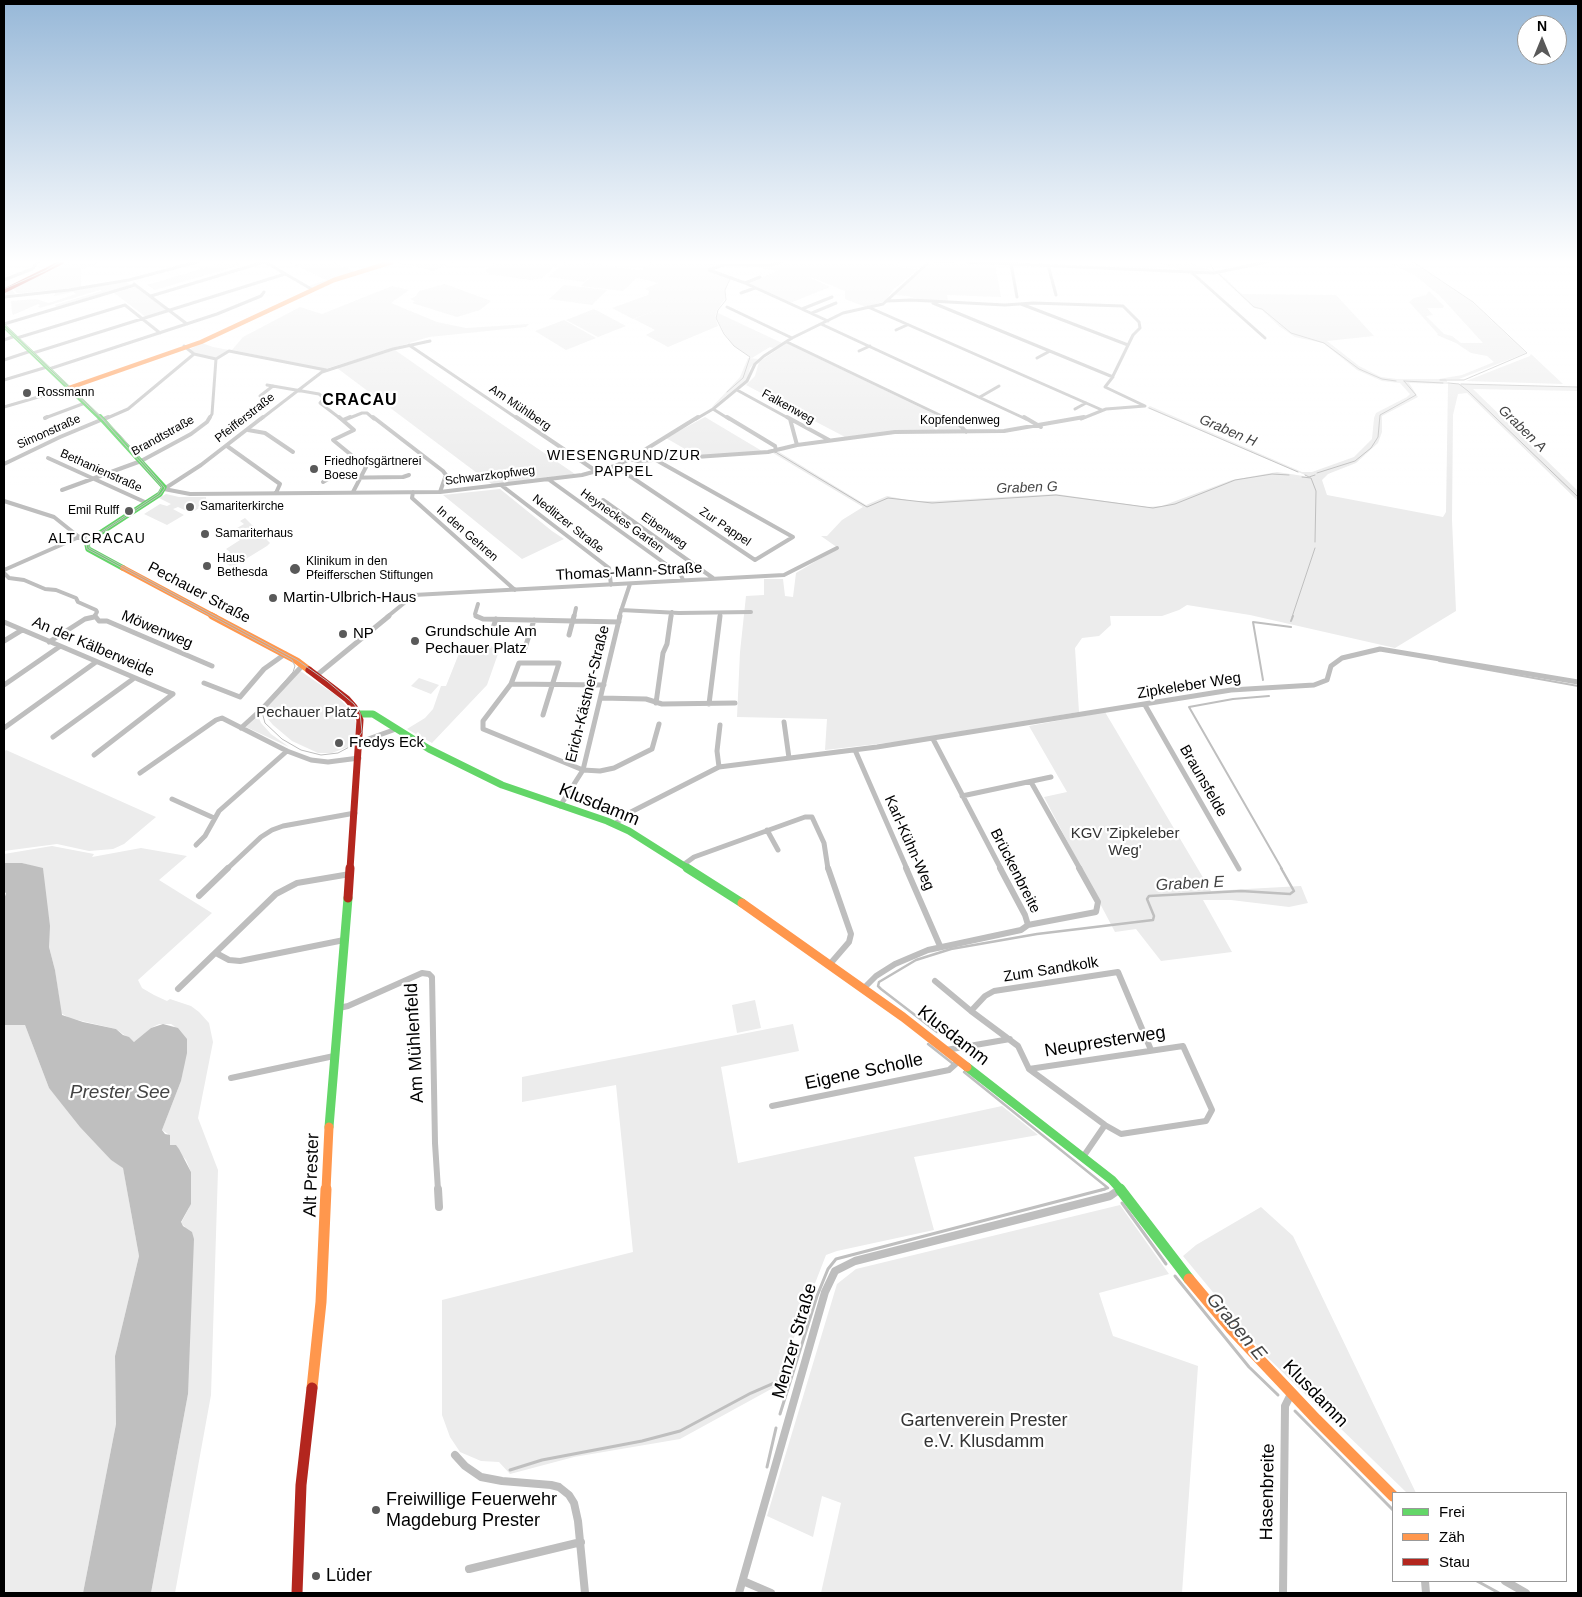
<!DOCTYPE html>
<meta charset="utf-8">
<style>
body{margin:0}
#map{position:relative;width:1582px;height:1597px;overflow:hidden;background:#fff;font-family:Arial,sans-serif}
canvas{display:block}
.frame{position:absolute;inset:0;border:5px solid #000;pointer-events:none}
.legend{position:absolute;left:1392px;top:1492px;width:175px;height:90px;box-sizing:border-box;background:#fff;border:1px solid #999;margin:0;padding:6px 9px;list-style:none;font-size:15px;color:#000}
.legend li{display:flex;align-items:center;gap:10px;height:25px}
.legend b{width:25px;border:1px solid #999}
.north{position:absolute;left:1517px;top:15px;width:50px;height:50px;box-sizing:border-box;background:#fff;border:1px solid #999;border-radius:50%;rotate:0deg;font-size:14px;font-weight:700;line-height:20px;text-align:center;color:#000}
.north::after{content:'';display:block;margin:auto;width:18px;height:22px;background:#595959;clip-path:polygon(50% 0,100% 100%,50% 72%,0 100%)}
</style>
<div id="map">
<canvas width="1582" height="1597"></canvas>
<div class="frame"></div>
<ul class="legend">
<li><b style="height:6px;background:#63d668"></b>Frei</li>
<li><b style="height:6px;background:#ff974d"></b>Zäh</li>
<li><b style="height:6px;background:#b3261e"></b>Stau</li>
</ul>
<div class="north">N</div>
</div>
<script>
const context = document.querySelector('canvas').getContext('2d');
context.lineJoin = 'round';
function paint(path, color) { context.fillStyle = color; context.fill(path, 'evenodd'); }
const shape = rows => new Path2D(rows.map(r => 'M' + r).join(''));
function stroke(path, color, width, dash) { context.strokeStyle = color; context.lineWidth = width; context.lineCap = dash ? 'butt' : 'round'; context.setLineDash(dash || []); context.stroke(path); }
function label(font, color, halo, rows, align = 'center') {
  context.font = font + ' Arial,sans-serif'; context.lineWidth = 4.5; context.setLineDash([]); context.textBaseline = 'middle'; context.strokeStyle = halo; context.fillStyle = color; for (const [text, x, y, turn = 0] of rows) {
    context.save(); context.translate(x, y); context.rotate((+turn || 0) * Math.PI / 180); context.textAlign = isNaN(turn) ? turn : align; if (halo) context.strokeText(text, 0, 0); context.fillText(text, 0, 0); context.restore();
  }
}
const green = shape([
 [69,262,97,262,93,267,81,269,81,287,23,293,17,293,13,289,12,289,15,294,4,295,10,289],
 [224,262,236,262,240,265,155,290,147,285],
 [289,262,333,262,355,272,312,288,309,286,326,280],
 [454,262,433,271,397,263,399,262],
 [496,262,560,262,542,278,531,280,489,274,485,270],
 [565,262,585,262,581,265,588,263,638,270,643,269,651,262,899,262,898,267,918,269,894,289,885,301,866,307,845,299,845,291,813,278,809,277,830,287,790,303,747,283,778,271,734,264,710,269,730,278,725,290,725,299,717,310,715,317,718,326,668,347,646,335,655,330,634,319,672,304,633,319,612,308,648,295,649,291,645,289,658,283,637,278,623,291,581,286,592,275,584,282,548,277],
 [930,262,995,264,1001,297,947,295,948,301,921,300,908,296,894,295],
 [1158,262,1186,262,1214,271,1181,270],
 [1386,262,1412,262,1472,302,1526,353,1459,379,1446,379,1448,384,1578,387,1578,391,1473,389,1578,491,1578,501,1467,393,1458,394,1453,415,1452,520,1456,611,1395,648,1250,615,1187,605,1179,610,1162,616,1110,616,1111,625,1099,636,1082,638,1075,648,1079,712,903,741,825,750,827,719,737,717,740,652,746,596,764,595,764,579,783,579,785,596,793,597,796,573,838,548,821,536,827,536,842,520,863,507,773,453,779,452,866,505,887,496,912,501,934,501,1056,494,1147,507,1162,506,1232,480,1277,472,1310,477,1147,408,1150,406,1302,472,1312,472,1354,457,1372,439,1374,418,1376,413,1407,397,1410,394,1408,392,1400,383,1382,381,1357,370,1323,343,1295,337,1280,327,1262,310,1254,308,1217,274,1220,273,1242,294,1336,295,1374,336,1327,341,1359,366,1381,377,1397,379,1439,379,1462,375,1494,362,1487,356,1471,353,1456,343,1437,335,1438,334,1409,302,1414,298,1426,295,1429,291,1444,306,1443,308,1427,308,1433,315,1426,316,1444,334,1452,336,1461,343,1483,343,1440,296,1416,276],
 [1409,383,1448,384,1446,512,1443,517,1327,495,1322,480,1328,474,1356,463,1378,443,1382,432,1382,416,1418,397],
 [126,282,131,285,56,307,55,305,102,291,100,290,40,308,38,306,40,305,38,304,13,315,12,312,11,301,36,299,49,303,76,294,73,292,54,296,55,293],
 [445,284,491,301,480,310,457,317,412,303,415,301,410,299,415,297,419,291],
 [564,285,607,290,592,305,549,299],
 [392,286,409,290,391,303,437,322,466,328,529,324,526,327,429,337,325,369,232,350,243,337,300,307,322,314],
 [135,287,168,311,146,317,114,293],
 [594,309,626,326,598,337,566,320],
 [718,313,733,320,782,343,773,348,770,347,752,358,734,346,725,334,716,317],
 [564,320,596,338,566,350,535,331],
 [202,343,213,347,229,350,215,358,194,354,190,349],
 [787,343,959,426,961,430,894,431,845,437,746,385,755,376,759,362],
 [395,350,465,399,575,474,493,485,337,368],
 [1531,354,1563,384,1466,381,1530,356],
 [748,358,758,359,750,368,747,379,711,408,740,377],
 [705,417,762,451,697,456,666,438],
 [500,489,552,531,564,539,522,559,443,495],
 [166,494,179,497,206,497,206,504,191,513,178,507,173,509,184,515,167,525,144,514,160,504,167,506,171,504,159,498],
 [245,518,270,543,267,546,236,565,230,566,218,559,230,552,226,549,240,540,229,535,224,538,218,535,226,531,230,532,244,524,240,521],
 [462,646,491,646,499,651,487,685,432,743,423,738,418,732,416,734,407,729,425,718,433,709,441,686,446,686],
 [299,670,337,696,352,712,357,726,356,740,348,747,332,753,318,753,292,741,273,725,268,719,266,712,268,705],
 [419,678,439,685,431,694,411,686],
 [1105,712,1211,891,1301,886,1308,903,1289,907,1231,900,1203,900,1232,952,1161,961,1136,929,1115,932,1044,797,1067,792,1029,726],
 [258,716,261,723,271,734,289,747,246,727],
 [6,750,156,817,124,844,113,849,89,851,57,844,4,851,4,752],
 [52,846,94,854,92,857,141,848,187,856,159,880,212,913,138,980,142,988,154,995,167,1001,170,999,191,1006,199,1012,209,1023,213,1042,198,1118,218,1170,211,1395,175,1593,151,1593,188,1394,185,1227,181,1223,189,1208,191,1172,186,1160,173,1146,170,1145,168,1134,162,1130,181,1081,187,1046,174,1026,171,1024,159,1024,151,1028,138,1041,134,1042,116,1029,69,1018,61,1013,55,970,49,947,43,869,22,863,4,863,4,854],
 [755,1000,761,1028,737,1033,732,1005],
 [793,1024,799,1051,721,1067,738,1163,1002,1106,1038,1135,914,1157,934,1230,837,1251,826,1255,783,1366,784,1382,680,1439,574,1457,510,1474,499,1462,481,1461,460,1452,450,1437,442,1415,442,1300,633,1252,616,1085,522,1102,522,1077],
 [4,1025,25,1025,49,1088,111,1160,123,1167,139,1256,115,1356,116,1424,83,1593,4,1593],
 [1120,1205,1169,1274,1099,1293,1113,1336,1198,1366,1182,1593,821,1593,841,1503,822,1496,813,1537,767,1516,837,1284,856,1269],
 [1261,1207,1293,1236,1416,1493,1407,1493,1264,1354,1183,1256,1196,1245]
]);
const water = shape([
 [4,863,22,863,43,868,50,926,49,947,55,970,62,1015,83,1022,116,1029,123,1035,129,1037,134,1042,151,1028,163,1024,178,1028,187,1039,187,1053,181,1081,162,1130,165,1134,170,1135,170,1145,176,1145,179,1149,191,1172,191,1204,181,1222,183,1226,192,1232,194,1239,188,1394,151,1593,83,1593,116,1424,115,1356,139,1256,123,1168,111,1160,80,1127,49,1088,25,1025,4,1025,4,900,6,893,4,892]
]);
const streamFar3 = shape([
 [1209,262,1214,270],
 [1413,262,1473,302,1527,353,1464,380,1440,380],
 [710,265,715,262],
 [1219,274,1254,307,1262,309,1291,333,1324,343,1359,369,1382,379,1396,381],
 [1404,381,1443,383],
 [1448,383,1459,384,1468,391,1578,497],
 [1461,384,1578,387],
 [727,392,743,378,750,357,734,346,724,334,716,318,718,310,726,300,725,290,730,279],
 [1149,408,1298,472],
 [777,453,867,507,888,498,932,503,1056,495,1153,508,1175,504,1235,480,1272,474,1289,475],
 [1317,473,1355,461,1371,448,1378,437,1380,415,1416,395,1404,381],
 [1305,475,1309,477,1315,475],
 [1302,477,1311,478,1316,491,1315,542],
 [1292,617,1315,548]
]);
const streamFar2 = shape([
 [1291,621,1293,616],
 [1439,661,1578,686],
 [1263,680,1253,622,1291,627],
 [1269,696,1233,699,1189,707,1282,869]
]);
const streamFar1 = shape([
 [937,1032,881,989,878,986,879,982,916,960,951,949,1037,934,1153,920,1154,916,1147,899,1149,896,1241,891,1290,894,1294,891,1281,868],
 [928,1044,952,1063],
 [964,1072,1108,1188],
 [1101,1190,1108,1188]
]);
const stream = shape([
 [1122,1203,1166,1264],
 [1175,1276,1249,1367,1278,1395],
 [1295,1411,1393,1510],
 [780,1414,817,1296,828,1269,836,1259,1105,1189],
 [767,1467,776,1428],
 [510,1470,542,1460,642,1441,680,1431,751,1393,790,1376],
 [1477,1581,1499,1593]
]);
const streetFar4 = shape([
 [265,262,313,290],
 [781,262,770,265,723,265,709,270,745,283,828,321],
 [968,262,1214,273,1267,262],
 [1011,264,1017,297],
 [1048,265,1056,295],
 [1191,272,1265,338],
 [4,280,32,269,38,262],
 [745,283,760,277],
 [134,284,187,324],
 [741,293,755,288],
 [151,296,264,262],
 [4,297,69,290,129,280,197,262],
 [887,301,911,300,1005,305,1033,303,1123,306,1139,322,1140,328,1133,335,1112,378,1105,387,1145,406,1106,409,1081,419],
 [933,303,1113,377],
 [1021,304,1128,345],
 [727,307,792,338],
 [868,307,1102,410],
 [802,309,832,297],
 [812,313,836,303],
 [4,324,135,285],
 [821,324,1026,419],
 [896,330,907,325],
 [17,338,125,305,160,333],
 [4,340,15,336],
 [787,342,948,419],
 [409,345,518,419],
 [184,346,194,354,216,359,212,414,209,419],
 [859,351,870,346],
 [33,353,285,274],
 [1037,358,1050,351],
 [216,359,229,351,326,370],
 [4,360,31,351],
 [49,369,217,314,261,296,264,292],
 [4,380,47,367],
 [267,385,319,394,324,398,320,403,341,419],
 [737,390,790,419],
 [260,396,273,386],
 [980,397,999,386],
 [4,407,69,388],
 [713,409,729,419],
 [1075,409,1086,403],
 [45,418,85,403],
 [105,419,128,409,194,354],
 [261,419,322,372,393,349,430,341],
 [347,419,362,413,367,413,374,419],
 [696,419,713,409,747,381,755,364,764,356,792,338,843,313,883,304,929,262]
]);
const streetFar3 = shape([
 [339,417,354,430,333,440,366,467,353,492],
 [373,417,443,471,446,475,440,492],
 [516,417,596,471],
 [727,417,775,446,776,451],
 [787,417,829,440],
 [945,417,960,425,966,432],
 [1024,417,1041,427],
 [45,418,47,417],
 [790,419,797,445],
 [343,420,350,417],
 [248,430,265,433,293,452],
 [227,446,280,484,276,493],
 [48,458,147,503],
 [630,459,638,461,768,452,797,445,895,432,1004,431,1084,417],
 [4,464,60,437,108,417],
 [615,466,755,560,793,537,656,460],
 [548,479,681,575,683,580],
 [323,482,330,478,403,477,409,475],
 [501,485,609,568,611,585],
 [164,489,190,494,440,492,582,475,615,466,630,459,698,417],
 [164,489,201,465,263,417],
 [62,490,141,461,191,434,207,422,210,417],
 [413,492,412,498,515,590],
 [603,500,713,578],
 [4,501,54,517,79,537,99,533],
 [4,570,79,537,88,542],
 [4,573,9,578,24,580,45,589,56,590,76,598,78,602,96,610,97,612,94,617],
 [621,610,679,613,751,612],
 [387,617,414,595,784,575,837,548],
 [477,617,475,614,478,604],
 [574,617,576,608],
 [619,617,630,584],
 [671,617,672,612],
 [720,617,720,613]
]);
const streetFar2 = shape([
 [95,616,99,621,107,621,212,666],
 [476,616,483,619,619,622],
 [4,622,173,694],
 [491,634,496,619],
 [569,635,574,616],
 [4,641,22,630],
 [49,642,85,619,94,617],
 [525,648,534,620],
 [317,675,389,616],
 [204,683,240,697,264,669,285,654],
 [511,684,519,663,559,663,543,715],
 [4,685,59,647],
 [604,685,511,684,483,721,483,729,583,770,600,771,614,768,652,749,659,724],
 [601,698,646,699,662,704,735,703],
 [656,703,663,653,667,644,671,616],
 [709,704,720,616],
 [1145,705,1239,869],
 [784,722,789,758],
 [4,728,96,662],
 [241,728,263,708,303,665],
 [53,737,133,679],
 [933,739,1001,869],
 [360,742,396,729],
 [855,750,907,869],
 [94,755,173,694],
 [719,767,717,751,720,725],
 [140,773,216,720,222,718,287,751,311,760,328,762,359,758],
 [1031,782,1080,869],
 [962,796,1051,777],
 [172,799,214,818],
 [560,806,583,770,620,616],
 [615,824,627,814,719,767,877,747,1231,690,1314,685,1327,680,1331,666,1342,658,1380,649,1578,682],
 [767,830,778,850],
 [196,845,205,836,219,811,287,751],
 [683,865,694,857,805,817,812,817,824,843,828,869],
 [227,869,261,837,272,830,283,826,355,813]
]);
const streetFar1 = shape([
 [828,868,851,934,849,942,830,964],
 [906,868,940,946],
 [1000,868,1025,915,1028,925],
 [199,896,228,868],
 [216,953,229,960,240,961,344,940],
 [935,981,971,1011],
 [864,988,876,976,895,964,928,950,1021,930,1028,925,1096,912,1098,902,1079,868],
 [178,989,276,894,297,883,350,874],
 [339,1008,348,1006,422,973,429,974,432,977,435,1143,438,1190],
 [1183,1046,1212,1110,1206,1121,1121,1134,1105,1125,1029,1069,1183,1046],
 [946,1050,1010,1039],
 [1029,1069,1018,1046,971,1011,985,996,994,991,1118,972,1151,1050],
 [231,1078,334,1056],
 [772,1106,949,1070,959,1061],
 [1083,1157,1105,1125]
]);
const street = shape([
 [438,1189,439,1207],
 [455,1455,465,1466,481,1477,502,1481,551,1485,559,1487,569,1495,574,1503,578,1521,585,1593],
 [469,1569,581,1542],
 [743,1581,771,1593],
 [1425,1581,1426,1593],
 [1505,1581,1526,1593],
 [739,1593,825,1292,835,1271,855,1261,1110,1196,1120,1189],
 [1283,1593,1285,1406,1291,1394]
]);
const fastFar4 = shape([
 [4,326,101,419]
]);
const fastFar3 = shape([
 [100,417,164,487,160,494,91,539,87,544,88,549,123,568]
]);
const fastFar2 = shape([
 [358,714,373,714,429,749,502,785,607,821,629,831,689,869]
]);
const fastFar1 = shape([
 [687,868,742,903],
 [967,1067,1112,1180,1121,1190],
 [329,1127,348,898]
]);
const fast = shape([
 [1120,1189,1189,1279]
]);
const slowFar4 = shape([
 [69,388,201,342,334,280,392,262]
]);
const slowFar3 = shape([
 [123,568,215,617]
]);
const slowFar2 = shape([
 [212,616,297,661,309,670]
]);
const slowFar1 = shape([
 [742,903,903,1017,967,1067],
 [326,1190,329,1127]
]);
const slow = shape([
 [1189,1279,1231,1329,1316,1419,1393,1496],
 [312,1388,321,1302,326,1189]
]);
const jamFar3 = shape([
 [4,291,62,262]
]);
const jamFar2 = shape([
 [309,670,347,699,354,707,360,720,350,869]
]);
const jamFar1 = shape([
 [348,898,350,868]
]);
const jam = shape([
 [297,1593,301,1485,312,1388]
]);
const tram = shape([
 [4,289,45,271,60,262],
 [4,324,119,434,165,488,160,495,92,539,89,543,89,548,297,660,327,681,354,704,360,713,362,732,353,745,338,753,321,755,301,750,282,739,265,723,262,712,265,704,293,672,295,666,292,660,87,549,86,544,90,539,158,494,162,487,104,421,4,327]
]);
const markers = [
 [27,393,5,"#595959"],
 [314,469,5,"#595959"],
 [190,507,5,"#595959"],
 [129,511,5,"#595959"],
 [205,534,5,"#595959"],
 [207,566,5,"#595959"],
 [295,569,6,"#595959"],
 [273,598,5,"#595959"],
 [343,634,5,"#595959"],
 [415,641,5,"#595959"],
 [339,743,5,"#595959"],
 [376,1510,5,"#595959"],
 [316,1576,5,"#595959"]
];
const farPoinames = [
 ["Rossmann",37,393],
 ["Friedhofsgärtnerei",324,462],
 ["Boese",324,476],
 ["Samariterkirche",200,507],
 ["Emil Rulff",119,511,"right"],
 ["Samariterhaus",215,534],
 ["Haus",217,559],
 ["Bethesda",217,573],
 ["Klinikum in den",306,562],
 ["Pfeifferschen Stiftungen",306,576]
];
const farStreetnames = [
 ["Falkenweg",788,407,29],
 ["Am Mühlberg",520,408,34],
 ["Pfeifferstraße",245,418,-38],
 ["Kopfendenweg",960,421],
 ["Simonstraße",49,432,-24],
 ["Brandtstraße",163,436,-29],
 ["Bethanienstraße",101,471,24],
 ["Schwarzkopfweg",490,476,-7],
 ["Heyneckes Garten",622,521,36],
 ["Nedlitzer Straße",568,524,38],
 ["Zur Pappel",725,527,34],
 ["Eibenweg",664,531,35],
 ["In den Gehren",467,534,41]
];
const farWaternames = [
 ["Graben A",1522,429,44],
 ["Graben H",1228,431,23],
 ["Graben G",1027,488,-2]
];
const farNeighbourhoodnames = [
 ["WIESENGRUND/ZUR",624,456],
 ["PAPPEL",624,472],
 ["ALT CRACAU",97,539]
];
const streetNames = [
 ["Thomas-Mann-Straße",629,572,-3],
 ["Pechauer Straße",199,593,28],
 ["Möwenweg",157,630,23],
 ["An der Kälberweide",93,647,23],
 ["Zipkeleber Weg",1189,686,-9],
 ["Erich-Kästner-Straße",588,694,-76],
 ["Braunsfelde",1203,781,60],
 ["Karl-Kühn-Weg",909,843,66],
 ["Brückenbreite",1015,871,63],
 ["Zum Sandkolk",1051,970,-9]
];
const poiNames = [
 ["Martin-Ulbrich-Haus",283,598],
 ["Grundschule Am",425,632],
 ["Pechauer Platz",425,649],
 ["NP",353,634],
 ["Fredys Eck",349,743]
];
const parkNames = [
 ["Pechauer Platz",307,713],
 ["KGV 'Zipkeleber",1125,834],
 ["Weg'",1125,851]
];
const farDistrictnames = [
 ["CRACAU",360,401]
];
const waterNames = [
 ["Graben E",1190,884,-3]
];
const nearStreetnames = [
 ["Klusdamm",599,805,22],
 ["Klusdamm",953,1036,38],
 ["Neupresterweg",1105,1042,-9],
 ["Am Mühlenfeld",415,1043,-93],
 ["Eigene Scholle",864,1072,-12],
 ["Alt Prester",312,1175,-88],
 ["Menzer Straße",795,1341,-74],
 ["Klusdamm",1315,1394,46],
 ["Hasenbreite",1268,1492,-89]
];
const nearParknames = [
 ["Gartenverein Prester",984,1421],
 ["e.V. Klusdamm",984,1442]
];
const nearPoinames = [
 ["Freiwillige Feuerwehr",386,1500],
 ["Magdeburg Prester",386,1521],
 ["Lüder",326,1576]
];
const nearWaternames = [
 ["Prester See",120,1093],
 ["Graben E",1236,1327,50]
];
paint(green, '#ececec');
paint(water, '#bfbfbf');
stroke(streamFar3, '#bfbfbf', 1);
stroke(streamFar2, '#bfbfbf', 2);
stroke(streamFar1, '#bfbfbf', 2.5);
stroke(stream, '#bfbfbf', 3);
stroke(streetFar4, '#bebebe', 3);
stroke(streetFar3, '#bebebe', 4);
stroke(streetFar2, '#bebebe', 5);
stroke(streetFar1, '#bebebe', 6);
stroke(street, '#bebebe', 8);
stroke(fastFar4, '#63d668', 4.5);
stroke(fastFar3, '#63d668', 5.5);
stroke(fastFar2, '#63d668', 7);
stroke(fastFar1, '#63d668', 9);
stroke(fast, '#63d668', 11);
stroke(slowFar4, '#ff974d', 4.5);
stroke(slowFar3, '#ff974d', 5.5);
stroke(slowFar2, '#ff974d', 7);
stroke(slowFar1, '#ff974d', 9);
stroke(slow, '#ff974d', 11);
stroke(jamFar3, '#b3261e', 4.5);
stroke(jamFar2, '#b3261e', 7);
stroke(jamFar1, '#b3261e', 9);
stroke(jam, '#b3261e', 11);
stroke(tram, '#bebebe', 1);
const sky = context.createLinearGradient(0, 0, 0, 485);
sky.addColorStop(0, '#97b8d8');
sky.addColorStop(0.54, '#fff');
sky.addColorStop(1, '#ffffff00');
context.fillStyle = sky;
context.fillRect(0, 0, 1582, 485);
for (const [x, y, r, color] of markers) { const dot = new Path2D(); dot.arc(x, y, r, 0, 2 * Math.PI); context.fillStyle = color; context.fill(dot); stroke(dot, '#fff', 2); }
label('12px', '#000', '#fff', farPoinames, 'left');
label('12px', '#000', '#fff', farStreetnames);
label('italic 14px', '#444', '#fff', farWaternames);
context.letterSpacing = '1px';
label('14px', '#000', '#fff', farNeighbourhoodnames);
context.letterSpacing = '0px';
label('15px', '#000', '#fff', streetNames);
label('15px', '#000', '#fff', poiNames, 'left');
label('15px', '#333', '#fff', parkNames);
context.letterSpacing = '1px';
label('bold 16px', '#000', '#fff', farDistrictnames);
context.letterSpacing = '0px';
label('italic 16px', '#444', '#fff', waterNames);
label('18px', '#000', '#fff', nearStreetnames);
label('18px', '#333', '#fff', nearParknames);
label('18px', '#000', '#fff', nearPoinames, 'left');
label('italic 19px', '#444', '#fff', nearWaternames);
</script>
